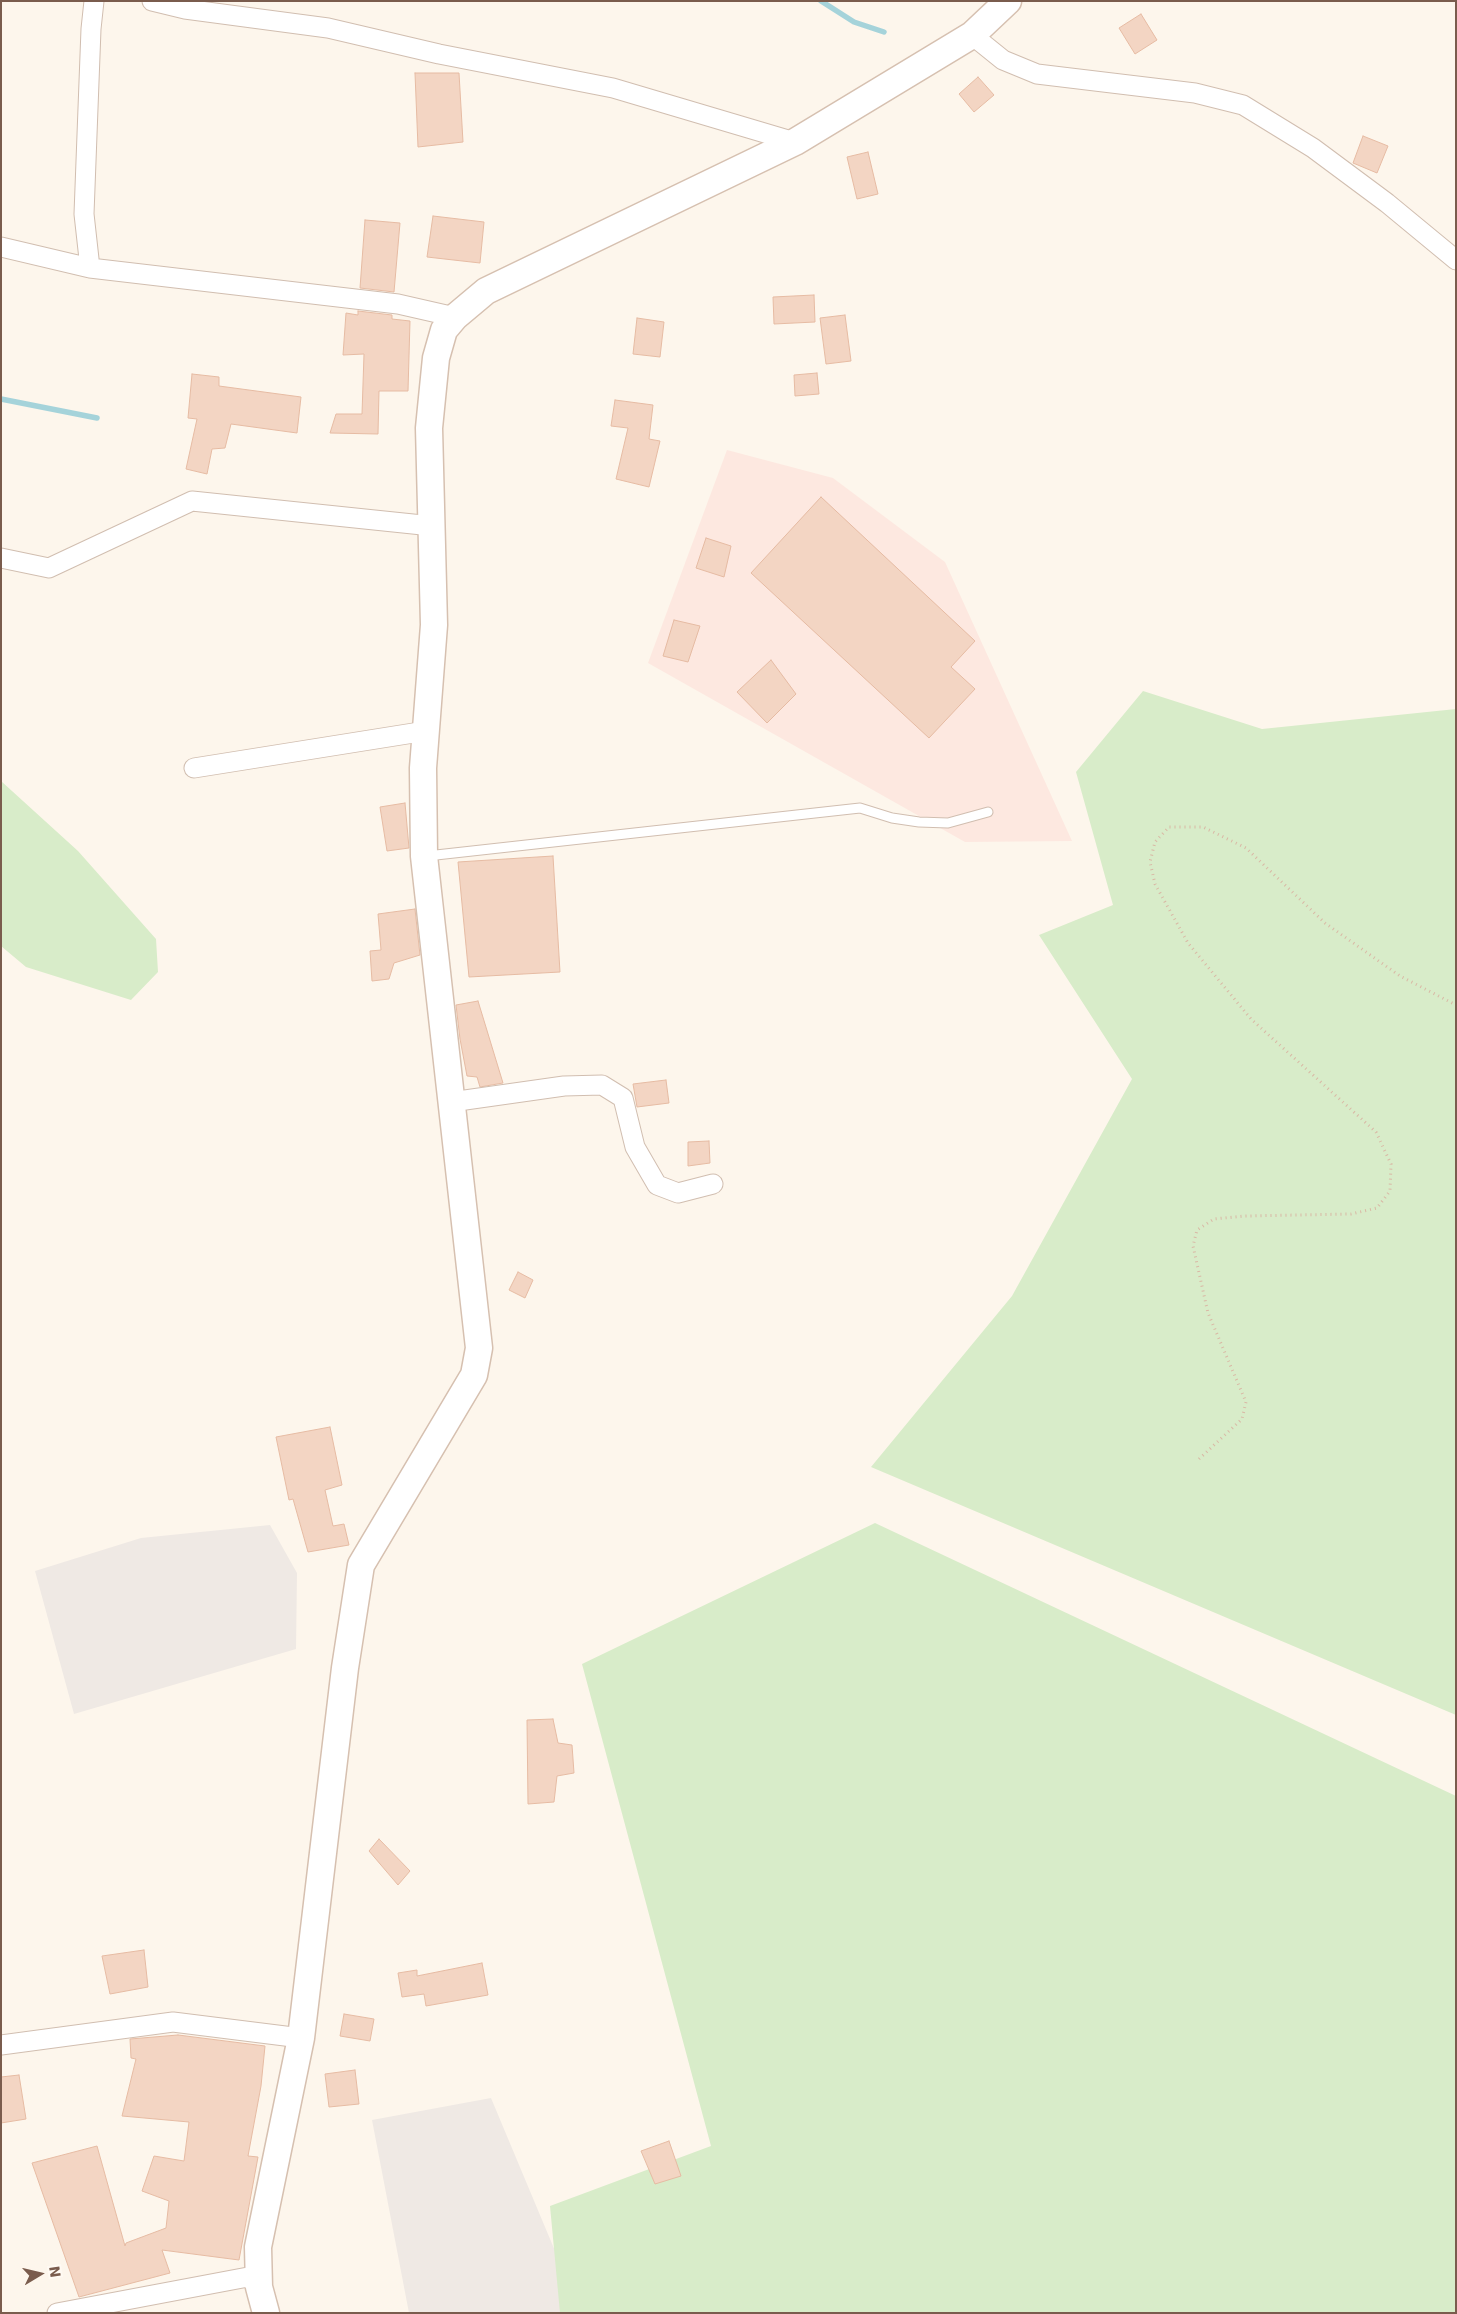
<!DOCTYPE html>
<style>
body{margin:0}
#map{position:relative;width:1457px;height:2314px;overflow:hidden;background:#fdf6ec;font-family:"DejaVu Sans",sans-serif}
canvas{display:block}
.frame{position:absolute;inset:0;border:2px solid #7a5c4d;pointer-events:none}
.north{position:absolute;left:15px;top:2249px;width:50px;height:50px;-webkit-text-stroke:4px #fffaf3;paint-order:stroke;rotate:81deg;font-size:14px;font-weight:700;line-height:20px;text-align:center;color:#7a5c4d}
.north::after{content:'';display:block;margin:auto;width:18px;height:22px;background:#7a5c4d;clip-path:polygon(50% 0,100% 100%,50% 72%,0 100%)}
</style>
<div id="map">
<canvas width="1457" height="2314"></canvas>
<div class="frame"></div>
<div class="north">N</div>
</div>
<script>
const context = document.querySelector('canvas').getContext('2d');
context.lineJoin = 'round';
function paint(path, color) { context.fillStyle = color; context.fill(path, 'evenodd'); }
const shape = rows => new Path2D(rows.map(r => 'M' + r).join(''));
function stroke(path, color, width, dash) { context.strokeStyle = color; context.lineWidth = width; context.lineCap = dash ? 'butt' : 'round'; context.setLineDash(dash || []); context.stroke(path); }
const commercial = shape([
 [727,450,833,478,945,562,1072,841,965,842,648,663]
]);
const industrial = shape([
 [270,1525,297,1573,296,1649,74,1714,35,1571,141,1538],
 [491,2098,563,2270,562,2313,409,2313,372,2120]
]);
const green = shape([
 [1143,691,1262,729,1456,709,1456,1715,871,1467,1012,1296,1132,1079,1039,935,1113,905,1076,772],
 [1,781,78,851,156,939,158,972,131,1000,26,967,1,946],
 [875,1523,1456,1796,1456,2313,560,2313,550,2206,711,2146,582,1664]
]);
const stream = shape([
 [821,1,854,22,884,32],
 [1,399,97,418]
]);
const building = shape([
 [1141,14,1157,40,1135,54,1119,28,1141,14],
 [415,73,459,73,463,142,418,147,415,73],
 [978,77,994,95,974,112,959,94,978,77],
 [1363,136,1388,146,1377,173,1353,163,1363,136],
 [868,152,878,194,857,199,847,157,868,152],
 [433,216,484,222,480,263,427,257,433,216],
 [365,220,400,223,394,292,360,288,365,220],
 [814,295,815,322,774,324,773,297,814,295],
 [358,311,392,315,392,319,410,321,408,391,379,391,378,434,330,433,336,414,362,414,364,354,343,355,346,313,358,315,358,311],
 [845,315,851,361,826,364,820,318,845,315],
 [637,318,664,322,660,357,633,354,637,318],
 [817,373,819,394,795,396,794,375,817,373],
 [192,374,219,377,219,386,301,397,297,433,231,424,225,448,212,449,207,474,186,469,197,419,188,418,192,374],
 [615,400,653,405,649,439,660,441,649,487,616,479,628,428,611,426,615,400],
 [821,497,975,641,951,667,975,689,929,738,751,573,821,497],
 [706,538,731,546,724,577,696,568,706,538],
 [674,620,700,626,688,662,663,656,674,620],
 [771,660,796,694,767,723,737,692,771,660],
 [405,803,409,848,387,851,380,807,405,803],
 [553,856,560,972,469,977,458,862,553,856],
 [415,909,420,955,394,963,389,979,372,981,370,951,381,950,378,914,415,909],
 [478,1001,503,1083,480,1087,477,1077,467,1076,460,1039,456,1005,478,1001],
 [666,1080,669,1103,637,1107,633,1084,666,1080],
 [709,1141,710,1163,688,1166,688,1142,709,1141],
 [518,1272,533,1280,525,1298,509,1290,518,1272],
 [330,1427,342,1485,325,1490,333,1526,344,1524,349,1545,308,1552,293,1499,289,1500,276,1437,330,1427],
 [553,1719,558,1743,572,1745,574,1773,557,1776,554,1802,528,1804,527,1720,553,1719],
 [379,1839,410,1871,398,1885,369,1851,379,1839],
 [144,1950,148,1987,110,1994,102,1956,144,1950],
 [482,1963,488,1995,426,2006,424,1994,402,1997,398,1973,417,1970,417,1976,482,1963],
 [344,2014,374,2019,370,2041,340,2036,344,2014],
 [178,2035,265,2046,261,2086,248,2156,258,2157,239,2260,162,2250,170,2273,79,2297,32,2163,97,2146,125,2246,126,2243,166,2228,169,2201,142,2191,154,2156,184,2161,189,2122,122,2116,136,2059,131,2058,130,2039,178,2035],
 [355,2070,359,2104,329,2107,325,2074,355,2070],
 [19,2075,26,2119,1,2123,1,2077,19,2075],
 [669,2141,681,2176,655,2184,641,2151,669,2141]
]);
const path = shape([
 [1199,1459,1242,1419,1246,1402,1208,1313,1193,1246,1197,1230,1214,1219,1245,1216,1351,1214,1377,1208,1390,1191,1391,1164,1376,1132,1251,1019,1188,943,1155,884,1150,862,1155,842,1169,827,1203,827,1246,848,1325,923,1400,976,1456,1005]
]);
const lane = shape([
 [427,856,860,808,892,818,919,822,948,823,988,812]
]);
const street = shape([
 [152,1,185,9,328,28,439,54,613,88,795,142],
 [972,35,1003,60,1037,74,1195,93,1243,105,1313,148,1387,203,1456,260],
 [1,247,90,268,398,304,455,317],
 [90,268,84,214,91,29,94,1],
 [1,558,49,568,192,501,432,526],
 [194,768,426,731],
 [451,1102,564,1086,602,1085,623,1098,635,1147,657,1185,678,1193,713,1184],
 [1,2045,173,2022,301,2038],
 [57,2313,248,2277,259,2287]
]);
const secondary = shape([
 [266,2313,259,2287,258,2247,301,2038,345,1668,361,1565,474,1375,479,1348,424,856,423,768,434,625,429,428,436,358,444,330,455,317,486,291,795,142,972,35,1008,1]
]);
paint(commercial, '#fde8e0');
paint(industrial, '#efe9e4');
paint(green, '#d8ecc9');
stroke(stream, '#a5d3da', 5.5);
paint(building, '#f3d5c3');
stroke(building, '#e6bba3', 1);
stroke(lane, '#d1beb0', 11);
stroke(street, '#d1beb0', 21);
stroke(secondary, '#d6c0b0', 29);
stroke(path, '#d9b8a5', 3, [1, 4]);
stroke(lane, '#fff', 9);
stroke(street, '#fff', 19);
stroke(secondary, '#fff', 26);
</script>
